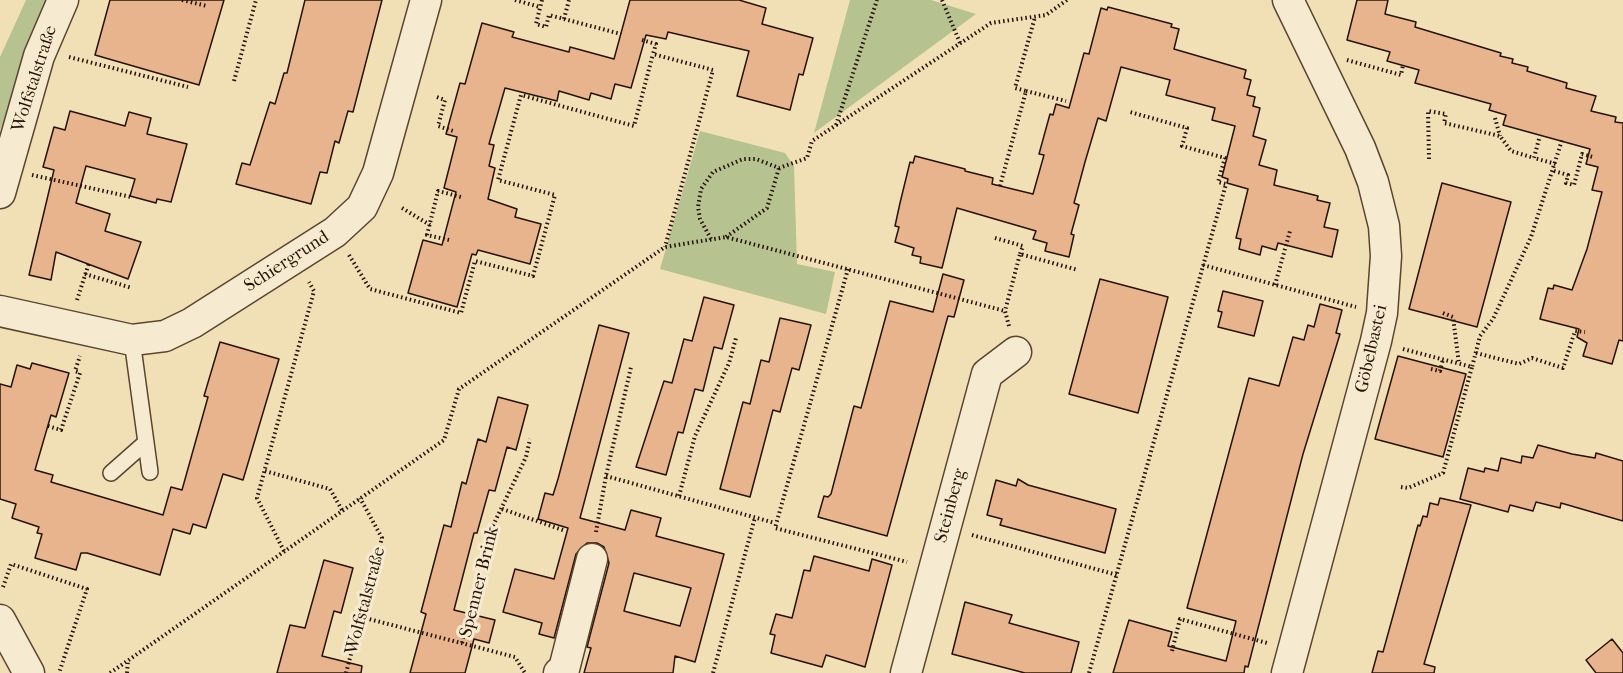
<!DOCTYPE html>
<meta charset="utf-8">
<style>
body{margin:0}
canvas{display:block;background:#f1e0b6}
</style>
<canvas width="1623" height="673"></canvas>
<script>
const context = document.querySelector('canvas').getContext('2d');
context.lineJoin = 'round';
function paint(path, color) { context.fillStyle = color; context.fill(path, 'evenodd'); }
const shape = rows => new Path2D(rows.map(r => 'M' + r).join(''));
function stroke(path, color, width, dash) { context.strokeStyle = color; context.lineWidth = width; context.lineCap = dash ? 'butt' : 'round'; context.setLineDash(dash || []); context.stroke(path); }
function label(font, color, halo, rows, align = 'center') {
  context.font = font + ' "IM FELL French Canon",serif'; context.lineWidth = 6; context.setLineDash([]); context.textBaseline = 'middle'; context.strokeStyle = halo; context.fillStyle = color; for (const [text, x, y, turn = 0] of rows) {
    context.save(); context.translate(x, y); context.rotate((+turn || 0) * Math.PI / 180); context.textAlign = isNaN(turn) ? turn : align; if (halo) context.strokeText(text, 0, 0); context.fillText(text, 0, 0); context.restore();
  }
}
const green = shape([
 [26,0,53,0,0,130,0,57],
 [850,0,931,0,976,14,814,133],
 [700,131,785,153,794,166,797,264,835,272,826,314,660,269]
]);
const building = shape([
 [110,0,224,0,199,85,95,55,110,0],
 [305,0,382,0,353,112,348,111,339,143,335,141,327,173,320,172,311,204,236,184,242,163,250,165,270,102,275,104,284,73,287,73,305,0],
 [630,0,739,0,766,8,762,24,813,38,803,75,799,74,790,110,737,96,749,51,668,32,666,39,646,35,631,88,615,84,611,99,591,93,589,100,559,91,557,101,505,88,489,144,494,145,489,166,495,168,488,199,517,209,515,217,541,224,530,264,478,250,476,255,472,254,457,307,408,293,423,240,442,245,456,192,444,188,457,137,446,134,460,83,465,84,482,23,514,32,512,37,569,52,570,47,614,59,630,0],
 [1357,0,1388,0,1385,14,1416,22,1415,27,1501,53,1500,56,1513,59,1512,63,1528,67,1527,71,1567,83,1566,88,1596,96,1591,111,1616,117,1615,122,1623,123,1623,341,1619,340,1612,364,1583,356,1587,343,1577,337,1579,329,1540,319,1548,288,1553,289,1554,285,1572,290,1587,249,1602,192,1592,190,1598,167,1586,164,1590,149,1503,125,1506,115,1489,110,1491,104,1415,83,1419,70,1387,61,1390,52,1347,40,1357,0],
 [1108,7,1172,24,1171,27,1179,29,1174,49,1246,70,1244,78,1251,80,1247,95,1255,97,1253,106,1260,108,1253,136,1266,140,1259,165,1277,170,1274,185,1318,196,1317,200,1330,203,1324,227,1338,230,1332,257,1278,243,1276,250,1262,246,1260,255,1239,249,1241,239,1236,238,1248,189,1227,183,1228,179,1222,177,1235,126,1212,120,1215,108,1166,95,1170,80,1121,67,1106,121,1098,118,1085,162,1074,203,1079,205,1071,234,1074,235,1069,257,1045,251,1047,243,1033,239,1036,231,957,208,942,268,920,263,921,257,912,255,914,248,895,242,899,227,895,226,900,203,910,162,913,163,915,156,965,169,965,171,993,178,992,184,1033,194,1044,155,1039,154,1050,114,1053,115,1056,104,1069,108,1084,53,1089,54,1101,8,1107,10,1108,7],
 [70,111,125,126,129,112,151,118,147,134,187,144,171,202,157,199,156,203,130,196,135,179,86,166,76,203,110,214,105,231,141,242,128,279,56,252,51,280,29,275,54,170,43,167,54,127,65,130,70,111],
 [1442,183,1511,202,1477,327,1409,309,1442,183],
 [943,274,964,280,954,317,948,316,887,536,818,517,824,496,828,497,831,494,854,406,861,408,890,301,933,312,943,274],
 [1100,279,1168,297,1138,413,1069,394,1100,279],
 [1223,291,1263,301,1254,336,1218,327,1222,312,1218,311,1223,291],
 [704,297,734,305,722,349,714,347,703,391,695,389,683,433,678,432,666,475,636,467,664,381,672,383,684,339,692,341,704,297],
 [1320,304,1342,310,1336,333,1340,334,1303,454,1248,667,1245,666,1244,673,1113,673,1129,620,1172,632,1168,646,1226,661,1236,621,1187,608,1249,378,1279,386,1293,337,1304,340,1308,325,1314,327,1320,304],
 [780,318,811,325,799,370,792,368,780,412,773,410,750,497,720,489,743,402,750,404,761,360,769,362,780,318],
 [599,325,629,333,580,518,625,530,631,510,661,518,656,536,724,554,695,662,675,656,673,673,584,673,591,648,587,647,609,563,604,547,597,543,587,543,576,554,554,638,539,634,542,623,503,612,515,569,554,579,568,528,538,519,545,493,553,495,558,479,599,325],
 [634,573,691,588,680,626,624,611,634,573],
 [220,342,279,359,243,480,223,474,206,528,193,524,190,534,173,529,160,575,87,553,81,553,76,570,35,558,42,534,37,533,39,527,12,518,16,504,0,499,0,384,11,387,17,365,30,369,32,363,69,373,56,417,51,415,35,470,53,475,51,482,163,515,171,487,182,490,208,397,204,396,220,342],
 [1398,356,1466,374,1443,457,1375,439,1398,356],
 [498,397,528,405,516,450,507,447,495,491,489,490,477,533,474,533,454,610,495,620,489,643,474,639,465,673,410,673,426,614,421,612,444,525,451,527,462,482,466,484,478,439,486,442,498,397],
 [1538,445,1572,454,1595,458,1596,453,1623,461,1623,521,1561,503,1560,508,1536,502,1533,511,1510,505,1508,512,1460,499,1468,468,1484,472,1485,468,1498,471,1501,458,1521,463,1522,456,1533,458,1538,445],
 [1018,479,1028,485,1116,509,1105,553,1000,525,1002,519,987,515,996,480,1016,486,1018,479],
 [1440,498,1471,505,1424,664,1435,667,1434,673,1372,673,1378,651,1383,652,1418,525,1420,526,1423,516,1427,517,1430,503,1438,505,1440,498],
 [814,556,869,571,872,559,892,565,865,667,826,655,822,667,771,653,775,635,770,634,776,614,792,618,804,570,810,571,814,556],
 [324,560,353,568,341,613,334,611,322,656,362,666,361,673,277,673,290,625,305,628,324,560],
 [965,602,1012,615,1009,623,1079,642,1071,673,1025,673,952,654,965,602],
 [1612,639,1623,653,1623,673,1596,673,1586,660,1612,639]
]);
const path = shape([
 [182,0,207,6],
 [515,0,540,7],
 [542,0,536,24,546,27,549,15,621,34],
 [942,0,960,43],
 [564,19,569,0],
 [642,40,656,44,653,54,713,70,665,247],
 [69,57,188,87],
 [1347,60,1401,75,1403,65],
 [234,81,256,0],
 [1026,91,1066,101],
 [437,97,445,100,438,126,453,131],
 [1495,118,1500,136],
 [836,125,877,0],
 [1539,139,1534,158,1556,164],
 [1429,159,1428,111,1446,114,1444,123,1500,136,1511,151,1534,158],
 [1554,171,1568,175,1566,183,1574,185,1582,154,1593,157],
 [32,175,131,197],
 [1000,186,1026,91,1015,88,1035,17],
 [402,208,430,225],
 [726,237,767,208,779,168],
 [995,238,1023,246,1020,254],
 [711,239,700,219,698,207,701,189,713,172,743,159,756,159,779,168,807,158,812,141,991,23,1046,15,1067,0],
 [449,240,427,235,438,191,461,197],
 [349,255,370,289,461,313,475,261,533,276,555,195,498,180,521,95,634,126,653,54],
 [1203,265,1356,307],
 [848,269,775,528,907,562],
 [85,274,132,288],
 [1275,285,1290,231],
 [77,300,89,263],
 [1443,313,1453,317,1459,364],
 [1009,326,1005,311,1020,254,1078,270],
 [1403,349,1472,367,1480,336,1493,319,1531,237,1562,140],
 [1476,353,1519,364,1532,358,1563,368,1575,331,1585,332],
 [1431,369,1440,371,1443,359],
 [48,426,61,430,80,373,75,371,80,356],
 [265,471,330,489,342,510],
 [606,476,775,523],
 [1401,487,1408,488,1443,473,1472,367],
 [679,496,695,436,729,363,736,338],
 [502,509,563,530],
 [596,532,606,476,631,367],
 [972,535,1117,575],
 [284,551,257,498,314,291,309,282],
 [3,587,11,564,87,589,59,673],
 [361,617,515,657,525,673],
 [462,643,489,534,526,457,530,439],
 [1172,651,1180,619,1267,643],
 [110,673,444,440,459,389,665,247,726,237,1005,311],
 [127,673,128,660],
 [346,673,382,538,360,498],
 [713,673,755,517],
 [1089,673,1226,184,1218,182,1225,158,1182,146,1187,128,1130,112]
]);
const service = shape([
 [132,340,150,472],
 [111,473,145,443]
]);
const minor = shape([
 [0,193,39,56,63,0],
 [0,311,132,340,165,336,192,323,335,232,362,207,378,173,426,0],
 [0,620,29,673],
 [559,673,564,669,592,559],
 [906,673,987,374,1016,352],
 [1287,673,1376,341,1382,313,1386,256,1384,226,1373,182,1360,148,1288,0]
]);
const streetNames = [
 ["Wolfstalstraße",35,79,-72],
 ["Schiergrund",287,262,-33],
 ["Göbelbastei",1372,349,-77],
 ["Steinberg",951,506,-75],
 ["Spenner Brink",480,582,-76],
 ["Wolfstalstraße",366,601,-75]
];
paint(green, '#b6c391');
paint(building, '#e7b48d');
stroke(building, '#271303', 1.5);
stroke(service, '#5a4630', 18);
stroke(minor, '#5a4630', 33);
stroke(path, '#271303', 4, [1.5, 3]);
stroke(service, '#f6ebd0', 15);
stroke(minor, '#f6ebd0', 30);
label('18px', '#271303', '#f6ebd0', streetNames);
</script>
